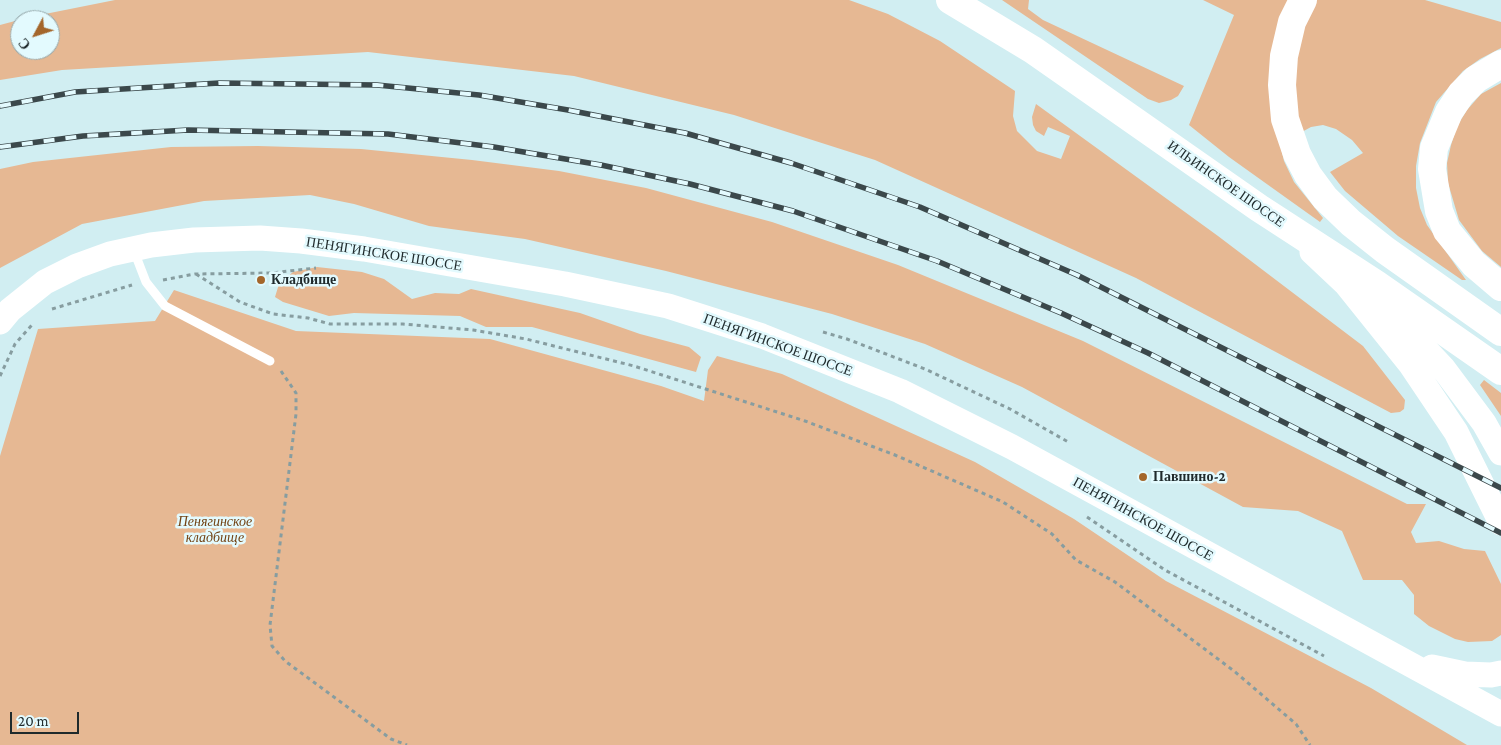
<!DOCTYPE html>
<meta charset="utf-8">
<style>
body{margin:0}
#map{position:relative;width:1501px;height:745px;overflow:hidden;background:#d1eef2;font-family:"Crimson Pro",serif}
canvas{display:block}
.north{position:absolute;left:10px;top:10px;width:50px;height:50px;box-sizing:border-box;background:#e3fafe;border:1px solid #95a7aa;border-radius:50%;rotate:230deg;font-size:14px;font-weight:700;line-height:20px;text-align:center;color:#1f2a2c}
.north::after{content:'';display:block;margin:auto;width:18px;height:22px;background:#a4662b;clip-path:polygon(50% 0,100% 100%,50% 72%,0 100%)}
.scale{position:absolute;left:10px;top:712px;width:69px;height:22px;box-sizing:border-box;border:2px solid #1f2a2c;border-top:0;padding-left:6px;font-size:15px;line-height:18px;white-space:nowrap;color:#1f2a2c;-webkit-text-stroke:4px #e3fafe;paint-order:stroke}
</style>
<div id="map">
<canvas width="1501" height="745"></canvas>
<div class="north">С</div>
<div class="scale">20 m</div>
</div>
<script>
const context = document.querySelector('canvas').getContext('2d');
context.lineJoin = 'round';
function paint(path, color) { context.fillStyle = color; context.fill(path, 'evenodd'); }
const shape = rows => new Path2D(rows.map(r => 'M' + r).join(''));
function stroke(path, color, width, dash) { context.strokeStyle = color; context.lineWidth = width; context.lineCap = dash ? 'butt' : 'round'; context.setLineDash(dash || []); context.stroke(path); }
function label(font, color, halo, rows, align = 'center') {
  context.font = font + ' "Crimson Pro",serif'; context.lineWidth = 5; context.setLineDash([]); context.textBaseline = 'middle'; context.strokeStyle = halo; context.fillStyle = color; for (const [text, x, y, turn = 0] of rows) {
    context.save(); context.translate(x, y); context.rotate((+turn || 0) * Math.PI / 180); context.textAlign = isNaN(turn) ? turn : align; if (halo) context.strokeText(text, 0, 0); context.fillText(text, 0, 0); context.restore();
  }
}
const green = shape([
 [115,0,849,0,888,14,940,41,1015,91,1013,116,1017,131,1037,151,1061,159,1070,136,1048,127,1044,136,1036,131,1033,125,1032,117,1036,104,1218,236,1363,346,1405,400,1404,409,1400,412,1391,413,1136,278,875,160,734,115,574,76,368,52,62,70,0,80,0,25,30,17],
 [20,20,50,20,50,50,20,50],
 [1002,0,1029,0,1028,9,1043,20,1184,86,1178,96,1171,100,1159,103,1148,99],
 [1203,0,1425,0,1501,22,1501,48,1480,59,1463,71,1436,102,1420,143,1416,166,1416,188,1420,208,1427,225,1466,280,1462,280,1398,236,1345,191,1330,172,1363,153,1352,140,1336,129,1323,125,1311,127,1280,144,1284,161,1294,182,1323,218,1320,222,1229,157,1189,125,1234,15],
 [1501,83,1501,267,1482,251,1459,220,1448,183,1447,163,1451,145,1457,126,1467,110,1481,94],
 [258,146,361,149,472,160,559,171,646,188,772,222,898,265,1083,341,1407,504,1426,504,1411,532,1416,543,1439,541,1464,549,1485,551,1501,584,1501,635,1492,641,1468,642,1455,639,1429,626,1414,614,1414,595,1402,580,1363,580,1342,531,1298,511,1243,507,1022,387,925,344,832,314,666,271,525,239,429,226,354,204,310,195,204,201,82,224,0,268,0,169,33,162,171,147],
 [317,267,362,272,384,279,412,299,435,293,459,294,471,289,580,313,640,334,689,347,701,357,696,372,532,327,486,327,460,316,354,313,329,316,283,302,275,297,279,284,293,272],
 [174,290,296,331,490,339,661,386,704,401,708,370,717,356,782,374,975,462,1074,519,1166,581,1371,688,1467,745,0,745,0,456,38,329,155,321],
 [1484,380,1501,393,1501,416,1480,385]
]);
const path = shape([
 [196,274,240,302,273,314,308,318,330,324,403,324,473,330,526,339,634,366,805,421,895,455,1003,502,1052,534,1076,560,1115,582,1234,671,1296,724,1310,745],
 [163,280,195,274,271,273,316,268],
 [52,309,132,285],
 [823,332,847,339,925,369,1010,409,1070,443],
 [281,371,296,393,296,414,270,625,272,646,285,661,391,739,407,745],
 [0,376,15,344,32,325],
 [1087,517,1165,570,1324,656]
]);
const lane = shape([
 [134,251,146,282,165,306,270,361]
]);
const secondary = shape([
 [1312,252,1346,284,1411,365,1456,432,1501,523],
 [1376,307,1413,336,1443,368,1484,423,1501,453],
 [0,322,10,310,45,282,77,266,110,254,151,245,194,240,260,238,301,241,364,249,565,284,668,306,762,336,900,391,1012,447,1501,714],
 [1432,667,1465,674,1491,675,1501,673]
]);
const primary = shape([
 [950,0,1033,50,1259,208,1376,284,1501,371],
 [1303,0,1292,22,1284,56,1282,85,1285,119,1297,154,1308,175,1325,198,1351,223,1385,250,1501,332],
 [1501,64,1476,79,1461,94,1449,112,1434,148,1432,169,1439,211,1447,231,1474,264,1501,287]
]);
const rail = shape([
 [0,106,75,92,219,83,377,85,479,95,568,110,685,133,791,163,920,207,1077,275,1501,488],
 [0,147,83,136,188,130,388,134,494,147,601,165,690,184,793,211,937,261,1061,313,1148,353,1501,533]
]);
const markers = [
 [261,280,5,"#a4662b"],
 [1143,477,5,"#a4662b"]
];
const streetNames = [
 ["ИЛЬИНСКОЕ ШОССЕ",1226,184,35],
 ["ПЕНЯГИНСКОЕ ШОССЕ",384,254,9],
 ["ПЕНЯГИНСКОЕ ШОССЕ",778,345,20],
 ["ПЕНЯГИНСКОЕ ШОССЕ",1143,519,29]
];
const poiNames = [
 ["Кладбище",271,280],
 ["Павшино-2",1153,477]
];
const parkNames = [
 ["Пенягинское",215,522],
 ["кладбище",215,538]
];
paint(green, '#e6b893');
stroke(path, '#879da0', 3, [4, 4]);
stroke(lane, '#fff', 9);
stroke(secondary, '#fff', 25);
stroke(primary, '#fff', 28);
stroke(rail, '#3b484b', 5.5);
stroke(rail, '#e3fafe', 4, [11]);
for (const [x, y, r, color] of markers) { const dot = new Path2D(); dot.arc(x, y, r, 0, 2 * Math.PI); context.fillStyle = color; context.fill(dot); stroke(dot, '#e3fafe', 2); }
label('14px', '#1f2a2c', '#e3fafe', streetNames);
label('bold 14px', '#1f2a2c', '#e3fafe', poiNames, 'left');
label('italic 14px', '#724314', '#e3fafe', parkNames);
</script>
